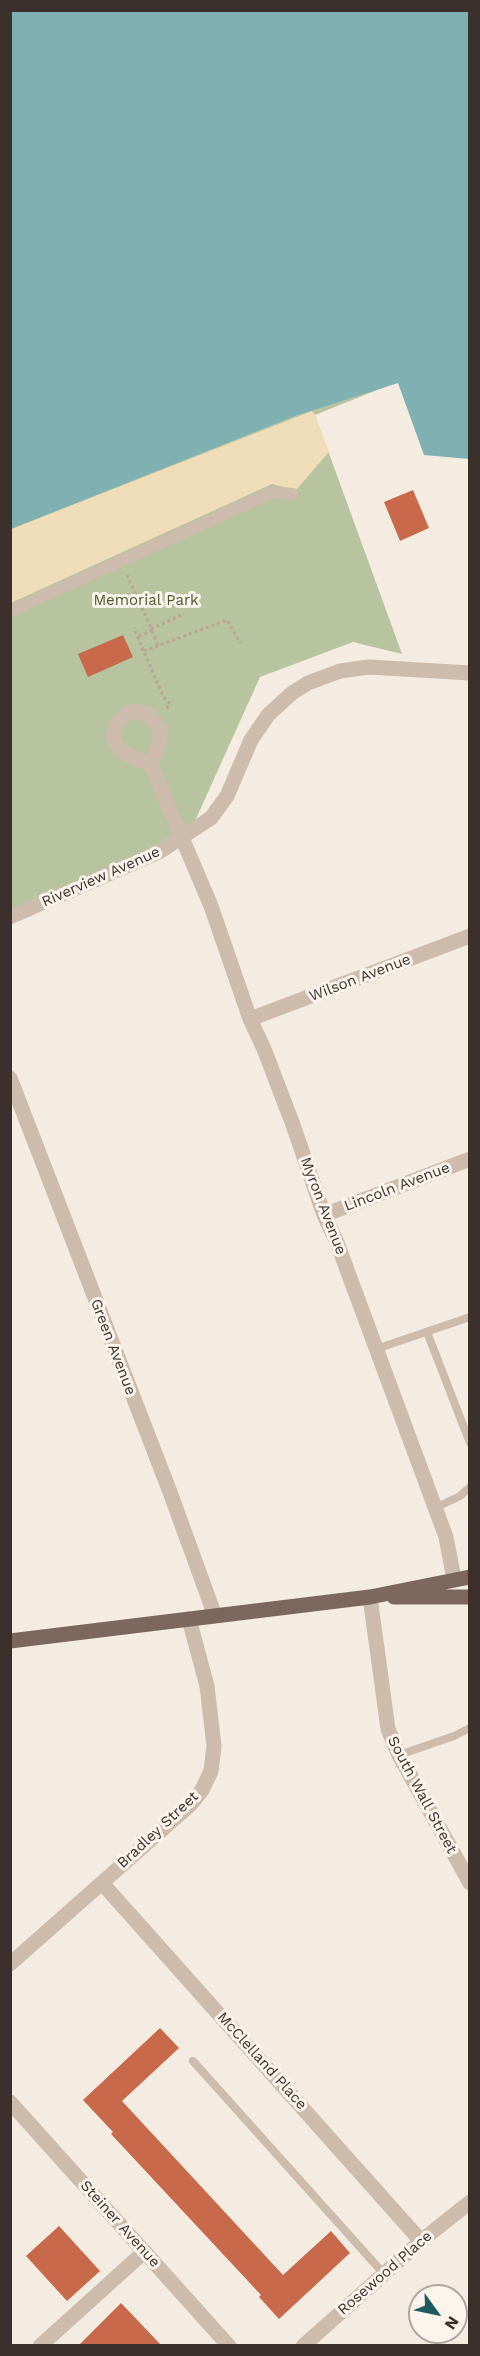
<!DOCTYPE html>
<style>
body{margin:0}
#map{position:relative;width:480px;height:2356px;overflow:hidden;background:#f4ebe1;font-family:"Work Sans",sans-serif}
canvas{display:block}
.frame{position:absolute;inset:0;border:12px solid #3b302b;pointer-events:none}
.north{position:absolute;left:408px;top:2284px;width:60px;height:60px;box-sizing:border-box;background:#fbf5ee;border:2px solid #aea6a0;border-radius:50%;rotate:123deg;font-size:16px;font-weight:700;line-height:24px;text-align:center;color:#3b302b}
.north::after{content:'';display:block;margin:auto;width:21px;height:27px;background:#1f5a5e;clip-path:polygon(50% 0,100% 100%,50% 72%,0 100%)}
</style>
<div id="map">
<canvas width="480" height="2356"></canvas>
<div class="frame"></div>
<div class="north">N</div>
</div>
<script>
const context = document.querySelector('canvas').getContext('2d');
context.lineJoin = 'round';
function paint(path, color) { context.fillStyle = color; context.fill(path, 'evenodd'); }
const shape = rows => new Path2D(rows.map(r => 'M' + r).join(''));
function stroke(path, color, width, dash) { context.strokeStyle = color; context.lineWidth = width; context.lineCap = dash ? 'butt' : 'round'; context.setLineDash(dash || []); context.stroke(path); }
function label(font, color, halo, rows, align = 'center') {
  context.font = font + ' "Work Sans",sans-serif'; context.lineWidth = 6; context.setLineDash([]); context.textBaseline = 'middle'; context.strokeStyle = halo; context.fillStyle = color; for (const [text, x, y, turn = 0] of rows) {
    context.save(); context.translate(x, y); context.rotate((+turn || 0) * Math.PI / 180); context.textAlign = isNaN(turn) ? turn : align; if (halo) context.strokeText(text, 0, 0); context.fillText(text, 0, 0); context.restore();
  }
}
const green = shape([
 [392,384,315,415,402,654,353,642,260,677,190,832,11,914,11,509]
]);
const sand = shape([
 [312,411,315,415,329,452,296,490,272,484,11,603,11,529]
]);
const water = shape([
 [11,10,469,11,469,459,424,455,398,383,295,416,11,529]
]);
const building = shape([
 [413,490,429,528,400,541,384,502],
 [123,635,133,657,88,677,78,654],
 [160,2028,179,2048,122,2101,283,2275,331,2231,350,2253,279,2319,259,2297,261,2295,111,2134,113,2132,83,2100],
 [59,2226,100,2271,67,2301,26,2256],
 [121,2303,162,2346,78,2346]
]);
const path = shape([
 [127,575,152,630,137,637],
 [151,629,184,614],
 [135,631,163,696,170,704,165,711],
 [152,631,158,646],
 [144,651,227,620,240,643]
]);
const service = shape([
 [427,1332,470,1443],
 [376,1349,470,1317],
 [435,1508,460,1496,470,1487],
 [399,1755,454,1736,470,1728],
 [193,2061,384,2274]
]);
const pedestrian = shape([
 [10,611,273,492,293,494]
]);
const minor = shape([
 [133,711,150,715,160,729,160,739,151,765,122,752,115,743,113,735,116,724,125,715,133,711],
 [151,765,211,906,250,1019,264,1049,292,1122,324,1215,336,1240,446,1537,454,1579],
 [10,917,159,852,211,818,227,796,251,740,268,715,292,693,308,683,340,671,369,667,470,673],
 [250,1019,470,936],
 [10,1078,170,1492,215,1616],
 [324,1215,470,1159],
 [370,1597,388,1729,399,1755,470,1883],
 [102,1883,421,2241],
 [10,1964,190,1805,202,1790,211,1771,214,1746,207,1686,189,1619],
 [40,2346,144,2252],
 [303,2346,421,2241,470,2202]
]);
const tertiary = shape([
 [10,2102,229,2346]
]);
const primary = shape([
 [394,1597,470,1597],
 [10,1641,370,1597,470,1577]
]);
const parkNames = [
 ["Memorial Park",146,601]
];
const streetNames = [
 ["Riverview Avenue",101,877,-24],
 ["Wilson Avenue",360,978,-21],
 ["Lincoln Avenue",397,1187,-21],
 ["Myron Avenue",323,1206,69],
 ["Green Avenue",113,1347,69],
 ["South Wall Street",422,1795,62],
 ["Bradley Street",158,1830,-43],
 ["McClelland Place",262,2061,48],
 ["Steiner Avenue",120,2224,48],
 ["Rosewood Place",385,2273,-41]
];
paint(green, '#b8c4a0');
paint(sand, '#efdcb8');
paint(water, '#7fb0b2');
paint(building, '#c8694b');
stroke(path, '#b9a596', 3, [3, 3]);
stroke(service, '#cdbbac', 8);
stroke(pedestrian, '#cdbbac', 12);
stroke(minor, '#cdbbac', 15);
stroke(tertiary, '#cdbbac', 15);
stroke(primary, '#7d675c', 15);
label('15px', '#4a5a2e', '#fbf5ee', parkNames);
label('15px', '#3b302b', '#fbf5ee', streetNames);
</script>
